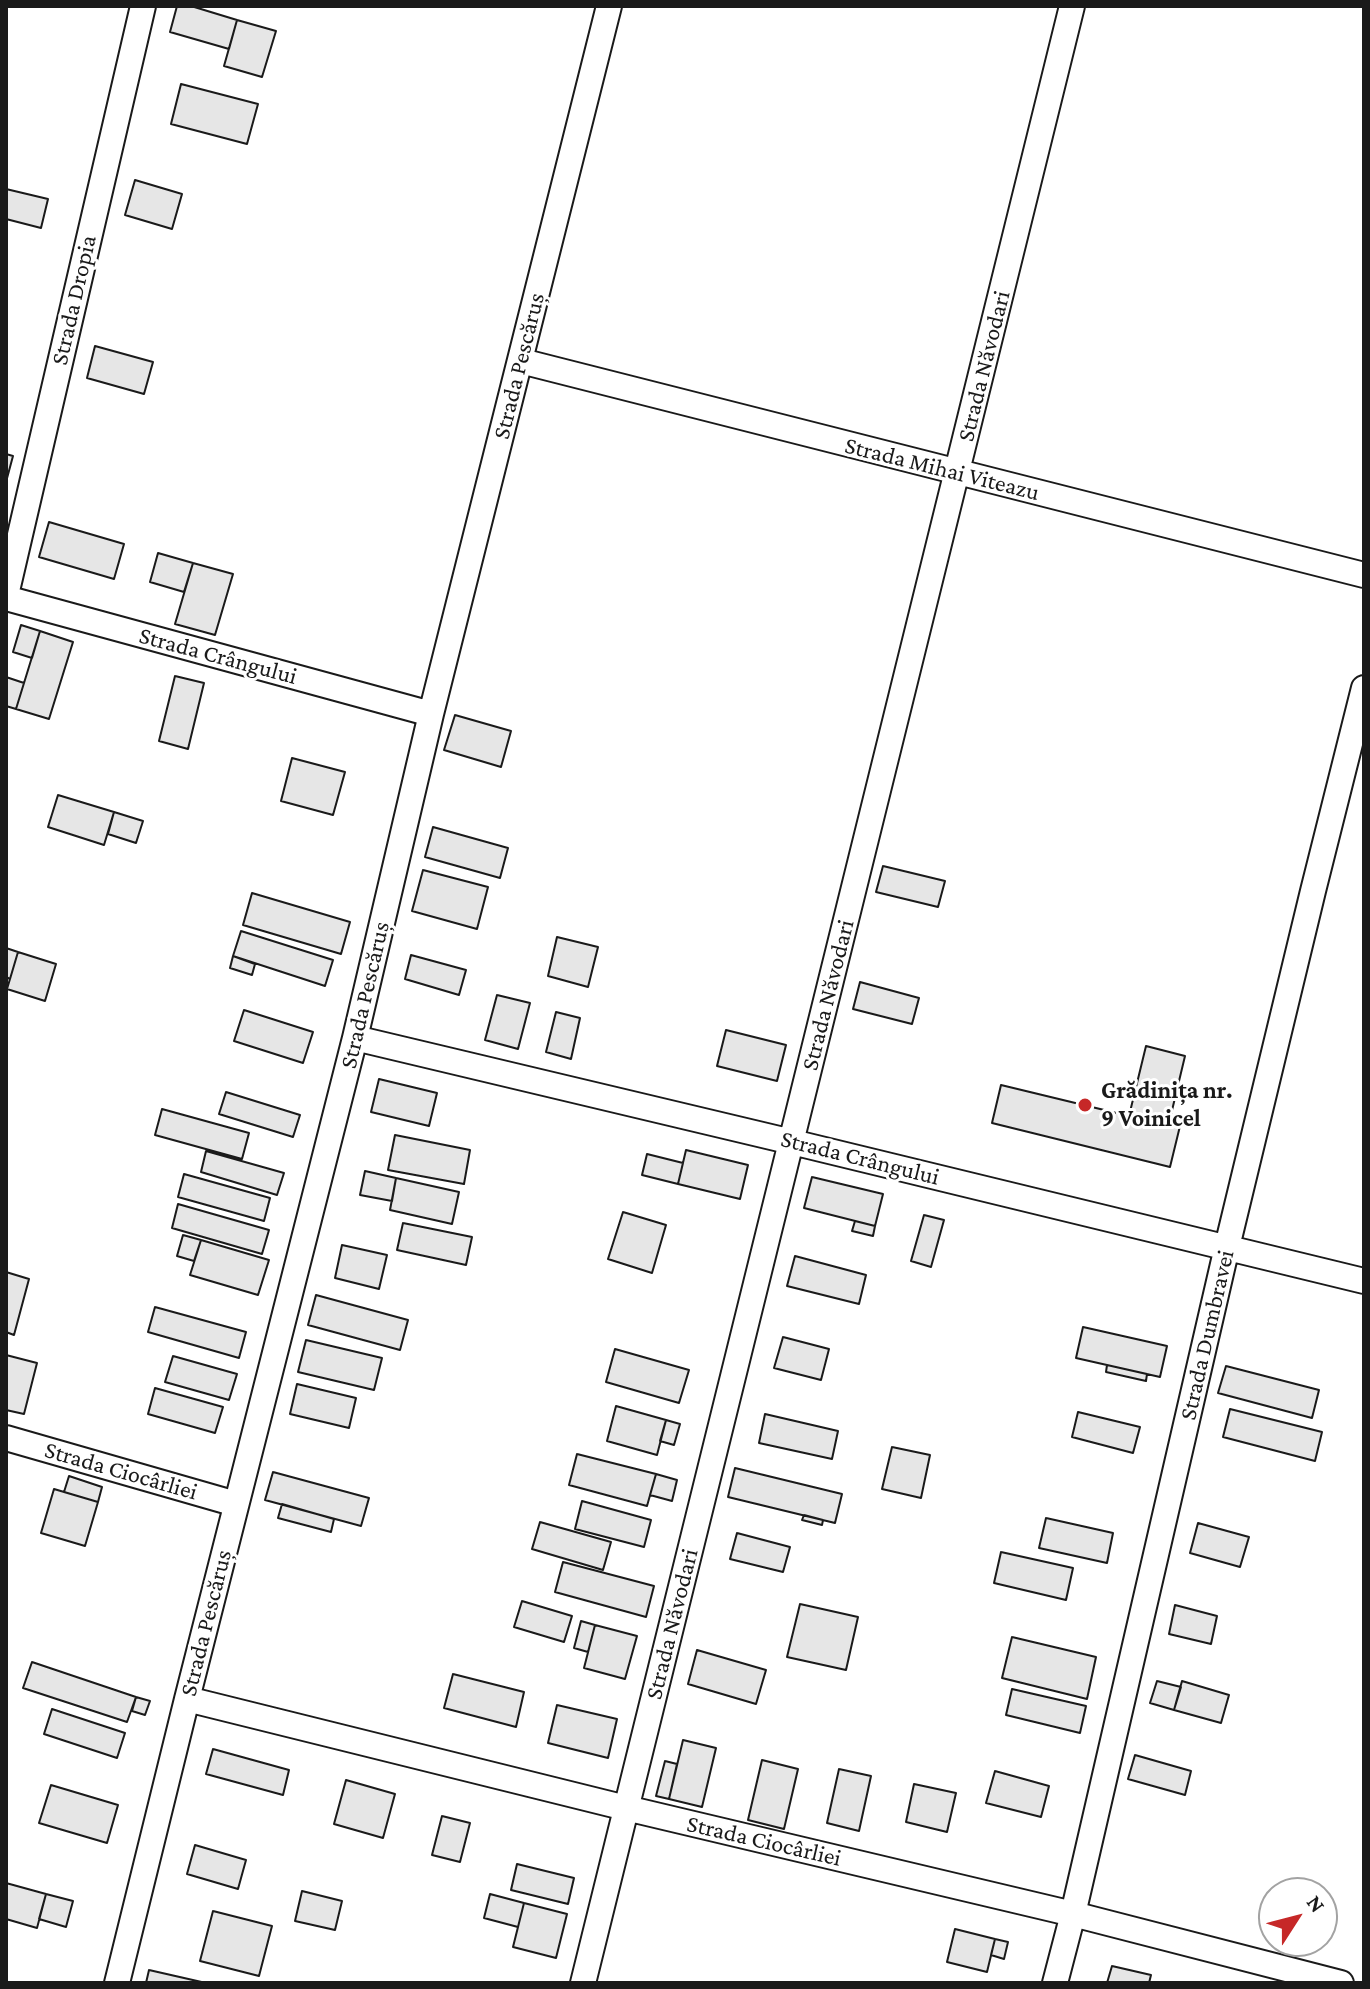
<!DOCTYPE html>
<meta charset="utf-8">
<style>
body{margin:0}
#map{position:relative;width:1370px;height:1989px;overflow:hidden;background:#fff;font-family:"Crimson Pro",serif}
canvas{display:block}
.frame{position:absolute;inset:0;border:8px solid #1a1a1a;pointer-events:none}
.north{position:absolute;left:1258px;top:1877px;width:80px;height:80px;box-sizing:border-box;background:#fff;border:2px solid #a3a3a3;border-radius:50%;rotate:54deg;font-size:22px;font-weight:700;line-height:32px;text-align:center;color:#1a1a1a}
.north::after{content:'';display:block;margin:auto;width:28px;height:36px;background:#c62828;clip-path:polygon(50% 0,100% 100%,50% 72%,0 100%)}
</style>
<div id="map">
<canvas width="1370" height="1989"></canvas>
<div class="frame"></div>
<div class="north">N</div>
</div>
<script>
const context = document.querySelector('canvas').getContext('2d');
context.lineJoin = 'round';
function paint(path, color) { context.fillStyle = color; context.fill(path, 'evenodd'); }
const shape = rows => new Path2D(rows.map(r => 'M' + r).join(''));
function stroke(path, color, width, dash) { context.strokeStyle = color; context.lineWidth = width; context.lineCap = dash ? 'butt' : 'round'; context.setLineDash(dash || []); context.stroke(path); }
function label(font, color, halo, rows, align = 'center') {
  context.font = font + ' "Crimson Pro",serif'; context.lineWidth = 6; context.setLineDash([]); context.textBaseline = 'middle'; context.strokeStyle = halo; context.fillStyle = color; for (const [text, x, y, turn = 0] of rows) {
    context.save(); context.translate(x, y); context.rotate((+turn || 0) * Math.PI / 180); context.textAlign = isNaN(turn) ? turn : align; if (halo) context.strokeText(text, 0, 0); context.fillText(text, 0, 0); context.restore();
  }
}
const building = shape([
 [177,6,191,6,237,20,229,49,170,32,177,6],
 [237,20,276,31,262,77,224,66,237,20],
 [181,84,258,104,247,144,171,124,181,84],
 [135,180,182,194,172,229,125,215,135,180],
 [6,189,48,199,41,228,6,219,6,189],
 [95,346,153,362,144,394,87,378,95,346],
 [6,454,13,456,6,482,6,454],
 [49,522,124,544,114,579,39,557,49,522],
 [158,553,193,563,184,592,150,582,158,553],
 [193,563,233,574,215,635,175,624,193,563],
 [21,625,40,631,32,658,13,652,21,625],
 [40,631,73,642,49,719,16,709,40,631],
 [175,676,204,683,188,749,159,741,175,676],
 [6,677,24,683,16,709,6,706,6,677],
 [455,715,511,731,501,767,444,750,455,715],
 [292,758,345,772,333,815,281,801,292,758],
 [58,795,114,812,104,845,48,827,58,795],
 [114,812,143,821,136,843,108,834,114,812],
 [433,827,508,848,500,878,425,857,433,827],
 [883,866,945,881,938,907,876,892,883,866],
 [423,870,488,887,477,929,412,911,423,870],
 [252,893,350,922,341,954,243,925,252,893],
 [241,931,333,960,325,986,233,956,241,931],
 [557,937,598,947,588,987,548,976,557,937],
 [6,948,18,952,10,979,6,977,6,948],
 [18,952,56,964,45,1001,7,989,18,952],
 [411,955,466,970,459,995,405,979,411,955],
 [233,956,255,964,252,975,230,968,233,956],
 [860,982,919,998,912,1024,853,1009,860,982],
 [497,995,530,1003,518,1049,485,1040,497,995],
 [244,1010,313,1032,303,1063,234,1041,244,1010],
 [556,1012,580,1018,571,1059,546,1052,556,1012],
 [726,1030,786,1045,777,1081,717,1066,726,1030],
 [1146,1046,1185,1056,1169,1123,1180,1126,1170,1167,992,1123,1001,1085,1129,1116,1146,1046],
 [379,1079,437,1093,429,1126,371,1112,379,1079],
 [226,1092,300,1115,293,1137,219,1114,226,1092],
 [162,1109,249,1133,242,1159,155,1135,162,1109],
 [395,1135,470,1150,464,1184,388,1170,395,1135],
 [686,1150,748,1165,740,1199,678,1184,686,1150],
 [206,1151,284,1173,277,1195,201,1172,206,1151],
 [647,1154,683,1163,678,1184,642,1175,647,1154],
 [365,1171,396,1178,392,1201,360,1195,365,1171],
 [184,1174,270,1198,264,1221,178,1197,184,1174],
 [812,1177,883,1194,875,1226,804,1208,812,1177],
 [396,1178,459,1192,452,1224,390,1210,396,1178],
 [178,1204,269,1230,262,1254,172,1228,178,1204],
 [623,1212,666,1225,652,1273,608,1259,623,1212],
 [924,1215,944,1220,931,1267,911,1261,924,1215],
 [855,1221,875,1226,873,1236,852,1231,855,1221],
 [403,1223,472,1237,466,1265,397,1250,403,1223],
 [183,1235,201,1240,194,1261,177,1256,183,1235],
 [201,1240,269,1260,258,1295,190,1275,201,1240],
 [342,1245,387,1255,379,1289,335,1278,342,1245],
 [795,1256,866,1275,859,1304,787,1286,795,1256],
 [6,1272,29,1279,14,1335,6,1332,6,1272],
 [316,1295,408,1320,400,1350,308,1325,316,1295],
 [155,1307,246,1332,239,1358,148,1332,155,1307],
 [1083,1327,1167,1346,1160,1377,1076,1358,1083,1327],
 [783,1337,829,1349,821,1380,774,1368,783,1337],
 [306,1340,382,1358,374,1390,298,1372,306,1340],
 [615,1349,689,1370,679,1403,606,1382,615,1349],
 [6,1355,37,1363,24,1414,6,1410,6,1355],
 [173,1356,237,1374,229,1400,165,1382,173,1356],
 [1107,1365,1147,1374,1146,1381,1106,1372,1107,1365],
 [1226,1366,1319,1390,1312,1418,1218,1393,1226,1366],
 [297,1384,356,1398,349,1428,290,1414,297,1384],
 [155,1388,223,1407,215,1433,148,1414,155,1388],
 [616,1406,666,1420,657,1455,607,1441,616,1406],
 [1230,1409,1322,1432,1315,1461,1223,1437,1230,1409],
 [1078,1412,1140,1427,1133,1453,1072,1437,1078,1412],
 [765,1414,838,1431,832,1459,759,1443,765,1414],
 [666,1420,680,1424,674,1445,660,1441,666,1420],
 [892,1447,930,1455,921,1498,882,1489,892,1447],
 [577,1454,656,1474,647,1506,569,1485,577,1454],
 [735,1468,842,1494,835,1523,728,1497,735,1468],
 [273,1472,369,1498,361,1526,265,1500,273,1472],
 [656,1474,677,1480,672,1501,650,1495,656,1474],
 [69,1476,102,1487,98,1502,64,1492,69,1476],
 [54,1489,98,1502,85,1546,41,1533,54,1489],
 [582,1501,651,1520,644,1547,575,1529,582,1501],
 [282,1504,334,1519,331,1532,278,1518,282,1504],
 [804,1515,823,1520,822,1525,802,1520,804,1515],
 [1046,1518,1113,1533,1107,1563,1039,1548,1046,1518],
 [540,1522,611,1542,603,1570,532,1549,540,1522],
 [1198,1523,1249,1537,1240,1567,1190,1553,1198,1523],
 [737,1533,790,1547,783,1572,730,1559,737,1533],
 [1001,1552,1073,1568,1066,1600,994,1583,1001,1552],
 [563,1562,654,1586,646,1617,555,1592,563,1562],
 [522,1601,572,1616,564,1642,514,1627,522,1601],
 [800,1604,858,1617,846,1670,787,1657,800,1604],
 [1175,1605,1217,1616,1211,1644,1169,1634,1175,1605],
 [581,1621,595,1625,588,1652,574,1648,581,1621],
 [595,1625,637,1636,625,1679,584,1668,595,1625],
 [1012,1637,1096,1657,1087,1699,1002,1678,1012,1637],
 [697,1650,766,1670,756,1704,688,1684,697,1650],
 [32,1662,136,1697,127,1722,23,1688,32,1662],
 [453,1674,524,1692,516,1727,444,1708,453,1674],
 [1157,1681,1181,1687,1174,1710,1150,1703,1157,1681],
 [1182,1681,1229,1695,1221,1723,1174,1710,1182,1681],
 [1012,1689,1086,1706,1080,1733,1006,1715,1012,1689],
 [136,1697,150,1701,145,1715,132,1711,136,1697],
 [557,1705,617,1719,608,1758,548,1743,557,1705],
 [52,1709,125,1733,117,1758,44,1734,52,1709],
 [683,1740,716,1748,702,1807,669,1799,683,1740],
 [213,1749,289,1770,283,1795,206,1774,213,1749],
 [1135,1755,1191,1771,1185,1795,1128,1779,1135,1755],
 [762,1760,798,1769,784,1829,748,1820,762,1760],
 [665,1761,677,1764,669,1799,656,1796,665,1761],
 [839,1769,871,1776,859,1831,827,1823,839,1769],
 [995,1771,1049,1786,1041,1817,986,1803,995,1771],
 [346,1780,395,1794,383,1838,334,1824,346,1780],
 [914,1784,956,1793,947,1832,906,1822,914,1784],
 [51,1785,118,1805,107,1843,39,1823,51,1785],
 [442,1816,470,1823,460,1862,432,1855,442,1816],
 [195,1845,246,1860,238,1889,187,1874,195,1845],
 [517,1864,574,1878,568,1904,511,1890,517,1864],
 [6,1883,46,1894,37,1928,6,1919,6,1883],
 [302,1891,342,1901,335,1930,295,1921,302,1891],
 [46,1894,73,1901,66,1927,39,1919,46,1894],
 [490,1894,524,1903,518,1927,484,1918,490,1894],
 [524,1903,567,1914,556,1958,513,1947,524,1903],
 [213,1911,272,1926,259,1976,200,1961,213,1911],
 [955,1929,995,1939,987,1972,947,1962,955,1929],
 [995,1939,1008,1942,1004,1959,991,1955,995,1939],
 [1112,1966,1151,1975,1149,1983,1107,1983,1112,1966],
 [149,1970,206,1983,146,1983,149,1970]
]);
const minor = shape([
 [521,361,1364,575],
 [6,595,143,6],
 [6,598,431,714],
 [355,1038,792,1142,1364,1281],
 [6,1438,236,1504],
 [187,1699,626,1808,1073,1914,1341,1983],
 [117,1983,187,1699,355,1038,431,714,609,6],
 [583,1983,1072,6],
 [1055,1983,1073,1914,1227,1247,1313,891,1364,688]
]);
const markers = [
 [1085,1105,8,"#c62828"]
];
const streetNames = [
 ["Strada Dropia",74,300,-77],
 ["Strada Pescăruș",519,366,-76],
 ["Strada Năvodari",984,366,-76],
 ["Strada Mihai Viteazu",942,469,14],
 ["Strada Crângului",218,656,15],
 ["Strada Pescăruș",365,995,-77],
 ["Strada Năvodari",828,995,-76],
 ["Strada Crângului",860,1158,14],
 ["Strada Dumbravei",1207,1335,-77],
 ["Strada Ciocârliei",121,1471,16],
 ["Strada Pescăruș",206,1623,-76],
 ["Strada Năvodari",672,1624,-76],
 ["Strada Ciocârliei",764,1841,13]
];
const poiNames = [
 ["Grădinița nr.",1101,1091],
 ["9 Voinicel",1101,1119]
];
paint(building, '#e6e6e6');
stroke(building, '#1a1a1a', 2);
stroke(minor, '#1a1a1a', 28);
stroke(minor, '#fff', 24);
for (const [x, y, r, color] of markers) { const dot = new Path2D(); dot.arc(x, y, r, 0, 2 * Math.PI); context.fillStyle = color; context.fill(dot); stroke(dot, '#fff', 3); }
label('24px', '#1a1a1a', '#fff', streetNames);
label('bold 24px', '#1a1a1a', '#fff', poiNames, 'left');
</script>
